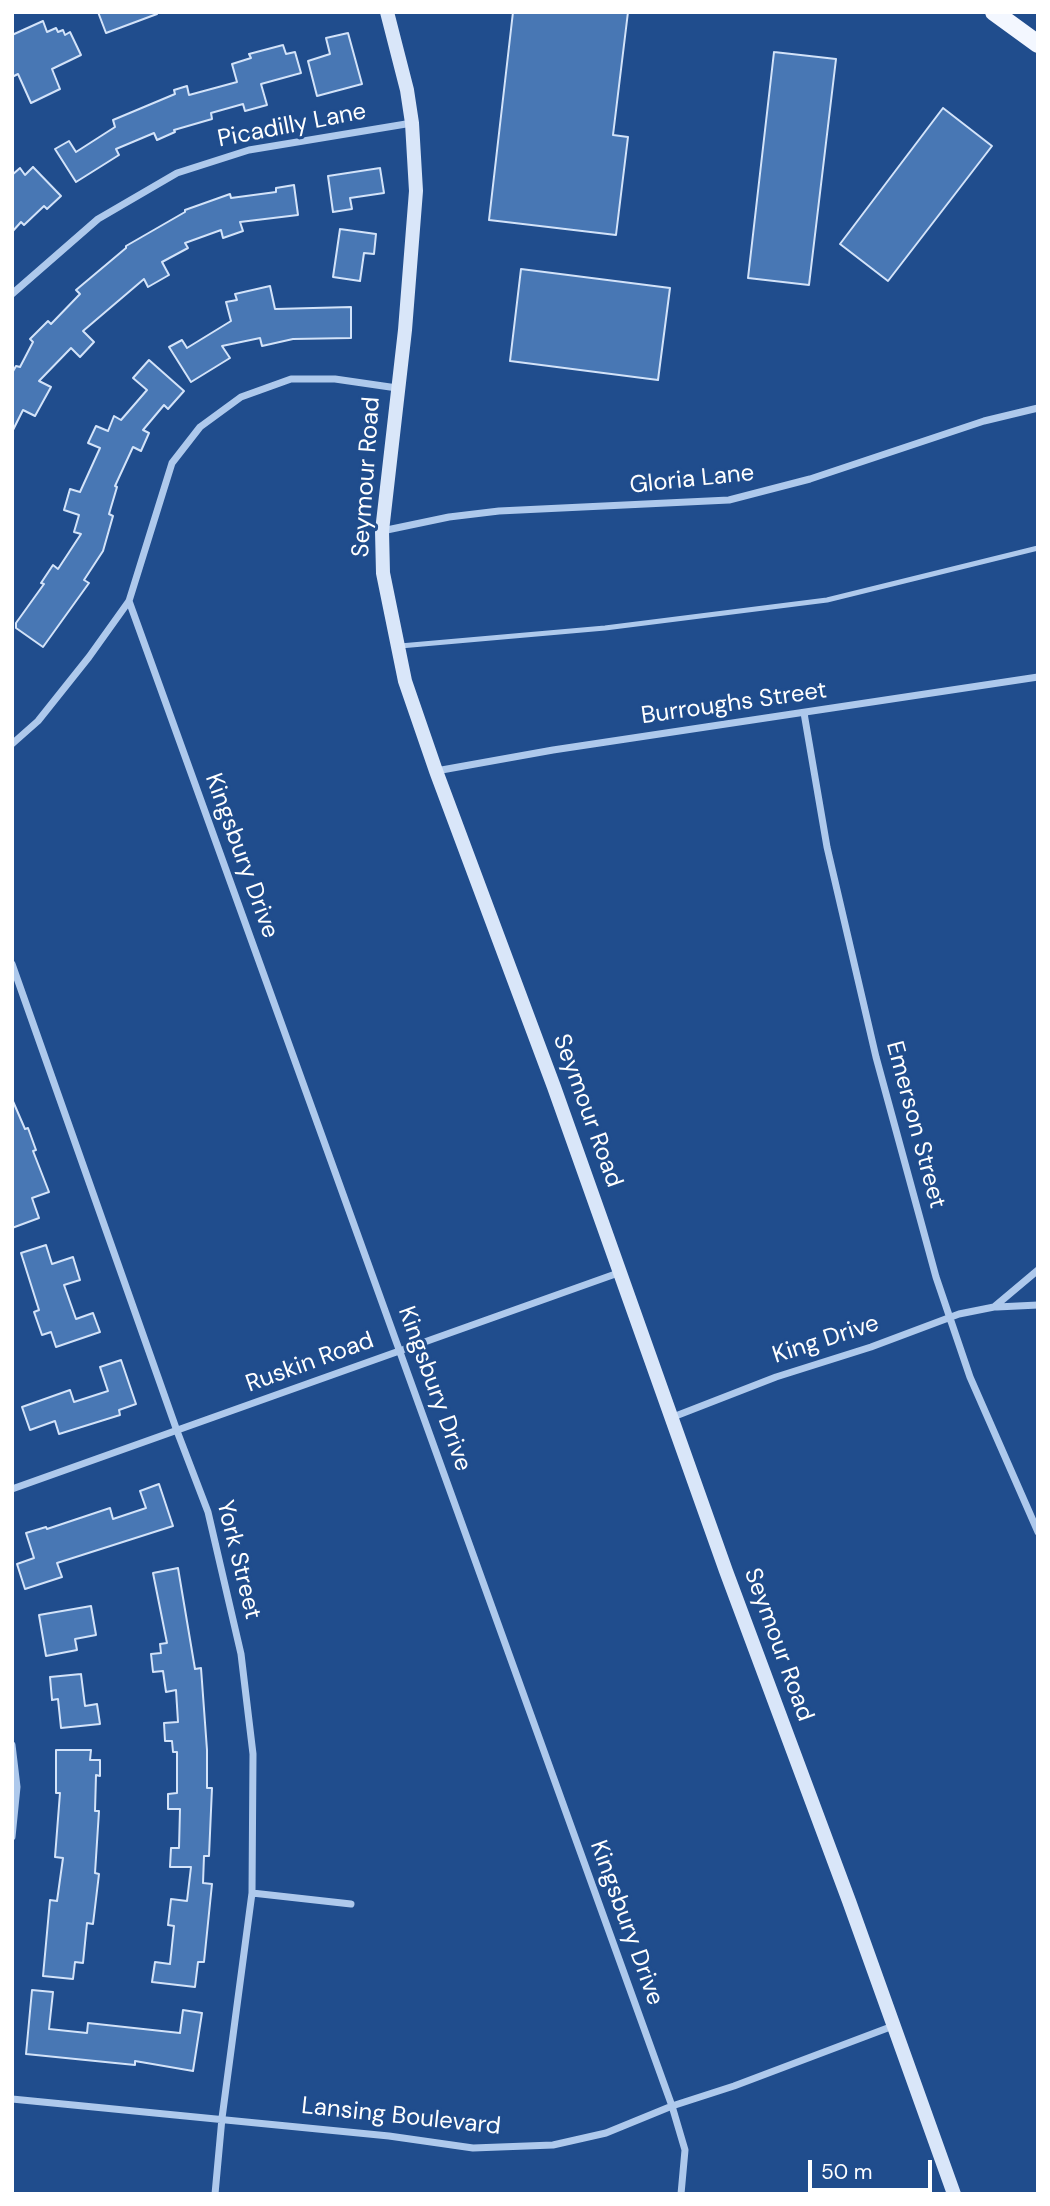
<!DOCTYPE html>
<style>
body{margin:0}
#map{position:relative;width:1050px;height:2206px;overflow:hidden;background:#204d8d;font-family:"DM Sans",sans-serif}
canvas{display:block}
.frame{position:absolute;inset:0;border:14px solid #fff;pointer-events:none}
.scale{position:absolute;left:808px;top:2160px;width:124px;height:32px;box-sizing:border-box;border:4px solid #fff;border-top:0;padding-left:9px;font-size:21px;line-height:24px;white-space:nowrap;color:#fff;-webkit-text-stroke:5px #204d8d;paint-order:stroke}
</style>
<div id="map">
<canvas width="1050" height="2206"></canvas>
<div class="frame"></div>
<div class="scale">50 m</div>
</div>
<script>
const context = document.querySelector('canvas').getContext('2d');
context.lineJoin = 'round';
function paint(path, color) { context.fillStyle = color; context.fill(path, 'evenodd'); }
const shape = rows => new Path2D(rows.map(r => 'M' + r).join(''));
function stroke(path, color, width, dash) { context.strokeStyle = color; context.lineWidth = width; context.lineCap = dash ? 'butt' : 'round'; context.setLineDash(dash || []); context.stroke(path); }
function label(font, color, halo, rows, align = 'center') {
  context.font = font + ' "DM Sans",sans-serif'; context.lineWidth = 6; context.setLineDash([]); context.textBaseline = 'middle'; context.strokeStyle = halo; context.fillStyle = color; for (const [text, x, y, turn = 0] of rows) {
    context.save(); context.translate(x, y); context.rotate((+turn || 0) * Math.PI / 180); context.textAlign = isNaN(turn) ? turn : align; if (halo) context.strokeText(text, 0, 0); context.fillText(text, 0, 0); context.restore();
  }
}
const building = shape([
 [98,12,156,12,157,14,106,33,98,12],
 [513,12,628,12,613,135,628,137,616,235,489,220,513,12],
 [43,21,47,32,56,28,58,32,63,30,65,35,70,32,81,55,52,69,60,89,31,103,18,74,12,77,12,35,43,21],
 [348,33,362,84,317,96,308,61,330,54,326,38,348,33],
 [283,45,286,54,295,52,301,73,261,84,267,105,245,111,243,104,211,113,212,119,174,130,175,132,157,140,154,133,116,149,119,155,76,182,55,149,69,141,76,152,115,127,113,120,175,94,174,90,187,86,189,95,237,82,232,64,251,58,249,54,283,45],
 [774,52,836,59,809,285,748,278,774,52],
 [943,108,992,146,888,281,840,244,943,108],
 [33,167,61,196,47,209,44,206,24,225,21,222,12,232,12,175,20,168,25,175,33,167],
 [380,168,384,193,350,198,352,209,333,212,328,176,380,168],
 [294,185,298,215,240,222,243,231,223,238,221,230,185,243,188,248,162,262,169,275,148,287,144,279,83,331,94,342,80,357,71,348,39,381,51,387,35,416,23,410,12,432,12,373,16,366,20,367,33,342,30,339,48,321,51,324,80,294,76,290,126,248,126,246,185,212,185,210,230,194,231,198,276,192,276,188,294,185],
 [340,229,376,234,374,254,364,253,360,281,333,277,340,229],
 [521,269,670,288,658,380,510,361,521,269],
 [270,286,275,309,351,307,351,338,293,339,262,346,260,338,222,346,230,358,191,382,169,347,182,340,187,348,231,321,226,302,237,300,235,294,270,286],
 [149,360,184,391,168,409,164,405,143,430,149,433,141,451,133,447,115,486,117,487,109,514,113,516,103,551,84,580,89,583,43,647,16,628,16,623,44,584,41,583,53,565,58,569,81,534,74,532,79,515,64,510,70,489,80,492,100,448,88,443,96,426,108,431,114,416,121,420,147,390,133,378,149,360],
 [12,1099,25,1129,28,1128,36,1150,33,1151,49,1192,32,1198,39,1218,12,1228,12,1099],
 [46,1245,52,1264,73,1257,80,1280,64,1285,76,1319,93,1313,100,1332,56,1347,51,1332,42,1335,34,1312,39,1310,21,1253,46,1245],
 [121,1360,136,1404,119,1410,120,1415,59,1434,55,1421,30,1430,22,1407,70,1390,74,1402,108,1391,100,1367,121,1360],
 [159,1484,173,1526,57,1563,62,1577,25,1589,17,1564,34,1558,26,1533,46,1527,47,1529,110,1508,113,1519,146,1508,140,1491,159,1484],
 [178,1568,195,1669,201,1668,207,1750,207,1788,212,1788,209,1856,204,1856,203,1883,212,1884,204,1962,198,1962,195,1987,152,1982,155,1962,170,1964,174,1926,168,1925,171,1899,187,1901,191,1867,170,1867,171,1848,179,1848,180,1809,168,1809,168,1794,177,1793,177,1752,173,1752,172,1741,165,1741,164,1723,178,1722,176,1690,166,1692,163,1671,153,1672,151,1654,161,1653,160,1644,167,1643,153,1573,178,1568],
 [91,1606,96,1635,75,1639,77,1650,46,1656,39,1615,91,1606],
 [81,1674,85,1706,97,1704,100,1724,61,1728,58,1699,52,1700,50,1677,81,1674],
 [56,1750,91,1750,90,1760,100,1760,100,1776,96,1775,95,1811,99,1811,95,1873,99,1874,93,1924,87,1923,83,1963,75,1962,73,1979,43,1976,50,1900,57,1901,63,1858,55,1857,60,1793,56,1793,56,1750],
 [32,1990,53,1992,49,2029,87,2033,88,2023,180,2033,183,2010,202,2013,193,2071,135,2061,135,2065,26,2054,32,1990]
]);
const lane = shape([
 [400,646,605,628,827,600,1038,548]
]);
const street = shape([
 [12,294,98,219,177,173,249,150,412,123],
 [382,531,449,517,499,511,729,500,810,479,984,421,1038,408],
 [129,601,672,2106,685,2150,681,2194],
 [804,713,827,847,876,1057,936,1277,970,1377,1038,1532],
 [12,744,38,721,89,657,129,601,172,463,200,427,241,397,291,379,335,379,397,388],
 [436,771,553,750,1038,677],
 [12,964,177,1431,208,1512,241,1654,253,1754,252,1893,222,2118,215,2194],
 [997,1307,1038,1305],
 [673,1417,776,1377,871,1347,959,1314,994,1307,1038,1270],
 [12,1489,621,1272],
 [12,1745,17,1787,12,1837],
 [252,1893,351,1904],
 [12,2099,389,2136,473,2148,553,2145,606,2133,672,2106,734,2086,893,2026]
]);
const secondary = shape([
 [387,12,407,90,412,123,416,191,405,330,382,531,383,573,405,681,436,771,554,1087,726,1571,849,1901,954,2194]
]);
const primary = shape([
 [994,12,1038,44]
]);
const streetNames = [
 ["Picadilly Lane",292,126,-11],
 ["Seymour Road",367,477,-86],
 ["Gloria Lane",692,480,-6],
 ["Burroughs Street",734,704,-8],
 ["Kingsbury Drive",241,856,70],
 ["Seymour Road",587,1111,70],
 ["Emerson Street",915,1125,75],
 ["King Drive",826,1340,-18],
 ["Ruskin Road",310,1363,-20],
 ["Kingsbury Drive",434,1389,70],
 ["York Street",238,1560,76],
 ["Seymour Road",778,1645,70],
 ["Kingsbury Drive",626,1923,70],
 ["Lansing Boulevard",401,2117,6]
];
paint(building, '#4877b4');
stroke(building, '#d3e3f9', 2);
stroke(lane, '#aec9ec', 5);
stroke(street, '#aec9ec', 7);
stroke(secondary, '#d9e6f9', 14);
stroke(primary, '#f3f7ff', 18);
label('24px', '#fff', '#204d8d', streetNames);
</script>
